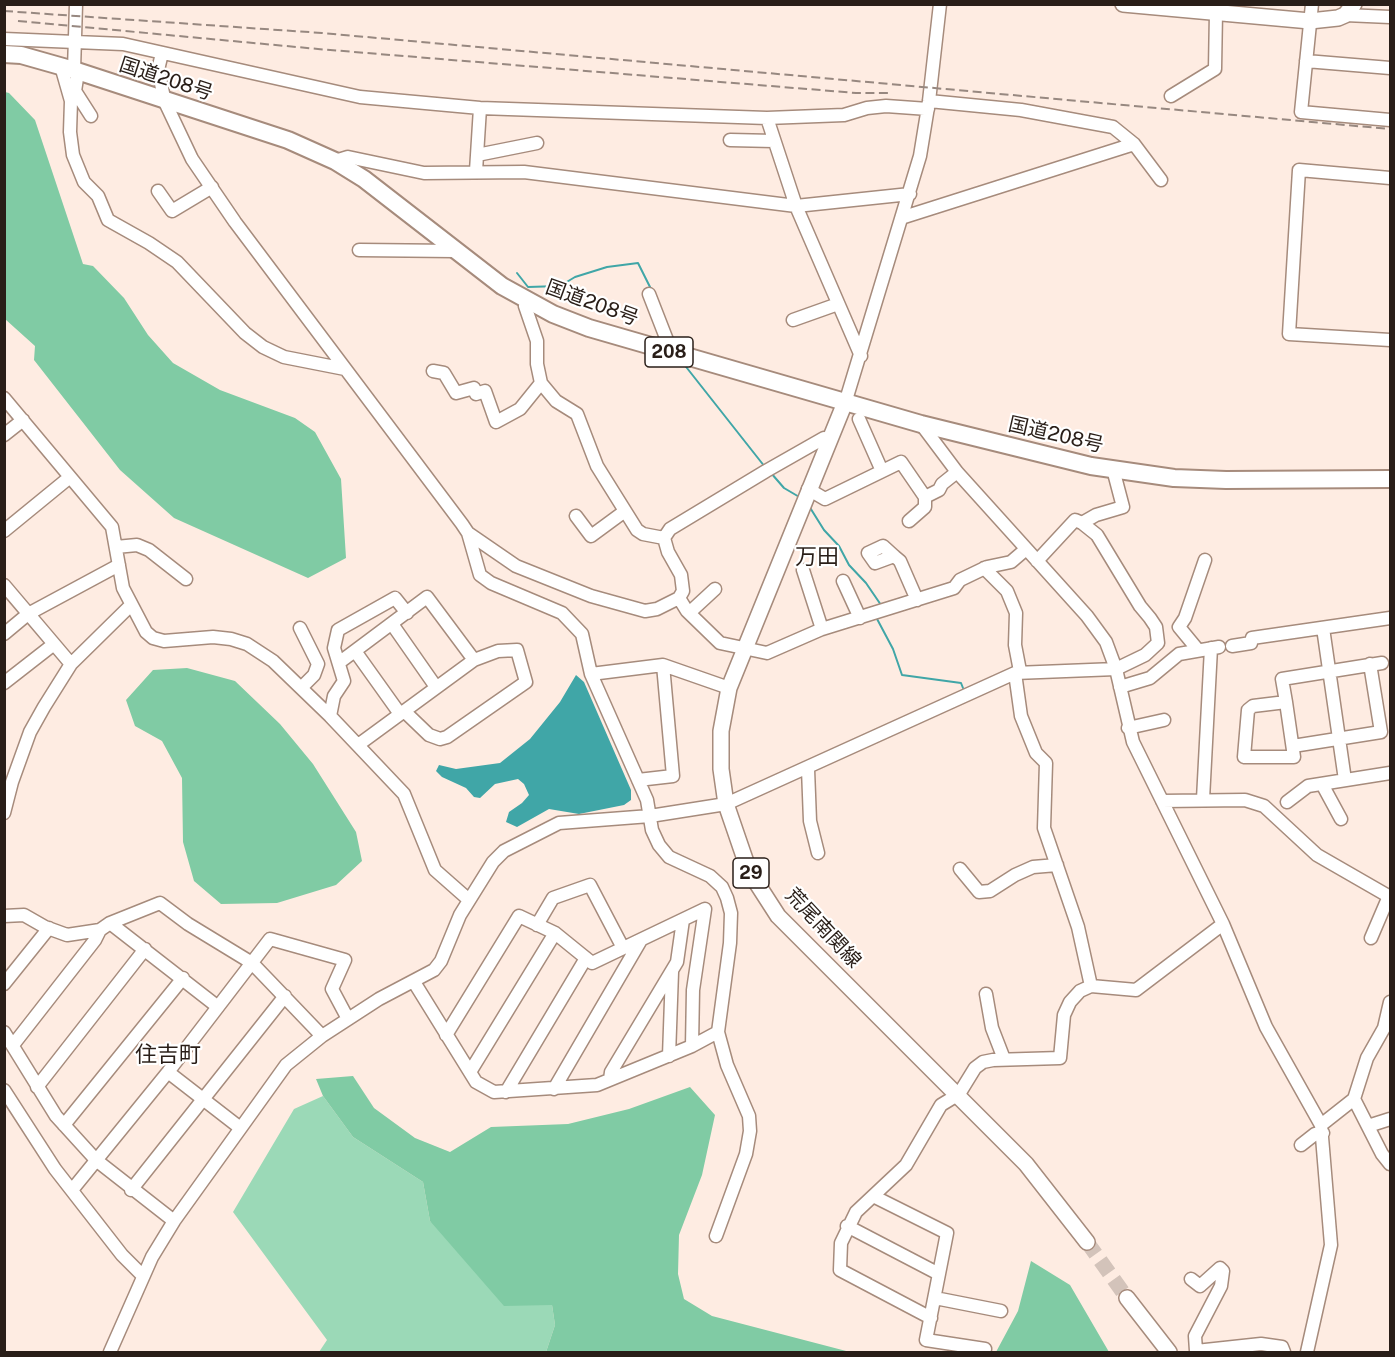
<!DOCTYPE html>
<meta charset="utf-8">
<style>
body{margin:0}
#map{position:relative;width:1395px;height:1357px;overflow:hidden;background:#feece2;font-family:"Public Sans",sans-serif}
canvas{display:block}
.frame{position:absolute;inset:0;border:6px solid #291e18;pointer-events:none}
</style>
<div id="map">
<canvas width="1395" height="1357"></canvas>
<div class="frame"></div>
</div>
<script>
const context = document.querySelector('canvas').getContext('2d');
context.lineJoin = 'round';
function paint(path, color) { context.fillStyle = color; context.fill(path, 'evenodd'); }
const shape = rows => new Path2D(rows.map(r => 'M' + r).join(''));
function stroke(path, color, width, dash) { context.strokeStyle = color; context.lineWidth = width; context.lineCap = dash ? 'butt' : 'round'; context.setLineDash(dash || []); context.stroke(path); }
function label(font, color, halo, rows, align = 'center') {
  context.font = font + ' "Public Sans","Noto Sans JP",sans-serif'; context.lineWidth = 4.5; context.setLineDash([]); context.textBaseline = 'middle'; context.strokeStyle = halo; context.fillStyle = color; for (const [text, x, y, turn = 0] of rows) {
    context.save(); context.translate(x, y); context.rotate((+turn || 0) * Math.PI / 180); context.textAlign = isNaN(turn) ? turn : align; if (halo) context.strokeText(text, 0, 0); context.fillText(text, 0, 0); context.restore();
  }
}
const green = shape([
 [323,1096,353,1137,423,1182,430,1221,552,1305,555,1325,546,1352,319,1352,327,1340,233,1212,294,1109]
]);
const forest = shape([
 [5,92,9,93,35,120,83,264,93,266,124,298,148,335,173,363,220,390,295,418,315,432,341,479,346,558,308,578,174,518,120,470,34,360,35,346,5,319],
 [187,668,235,681,280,724,313,764,356,832,362,861,336,885,277,903,221,904,194,881,183,842,182,778,162,741,135,726,126,700,153,670],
 [353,1076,374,1108,415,1138,450,1152,491,1127,568,1124,629,1109,690,1087,715,1115,702,1175,679,1235,678,1274,684,1299,712,1316,850,1352,546,1352,555,1325,552,1305,504,1306,430,1221,423,1182,353,1137,323,1096,316,1079],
 [1031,1261,1070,1285,1109,1352,996,1352,1018,1311]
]);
const water = shape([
 [576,675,584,682,631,790,631,800,624,805,579,814,549,809,517,827,506,822,509,812,522,803,529,795,524,784,518,779,495,784,480,798,474,797,466,788,442,777,436,771,439,765,456,769,500,763,530,739,560,702]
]);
const stream = shape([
 [517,273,528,287,560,286,575,277,607,267,638,263,651,289],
 [659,305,676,347],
 [683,363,765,467],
 [771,473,784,488,801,498],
 [809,506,824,530,839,546,849,565,866,583,881,605],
 [876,617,893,649,902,675,961,683,963,688]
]);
const majorTunnel = shape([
 [1087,1242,1127,1298]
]);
const minor = shape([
 [1312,4,1301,112,1390,120],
 [1345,15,1390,17],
 [4,39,123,44,360,97,480,108,767,118,844,115,867,108,886,106,928,109],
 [162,53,158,70,165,102,192,159,235,222,462,524,468,533,480,575,491,583,562,613,582,634,591,674,647,800,652,830,659,845,669,857,710,876,722,887,727,898,731,913,730,943,718,1032,727,1065,749,1116,750,1131,746,1154,716,1236],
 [1306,61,1390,68],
 [61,66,71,101,70,132,73,155,84,182,98,196,108,220,149,243,177,262,245,333,263,347,284,357,345,369],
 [74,70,76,4],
 [78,72,75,91,91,116],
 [1171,96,1215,69,1216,12],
 [929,101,1021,110,1113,127,1134,144,1161,180],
 [767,118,796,206,861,356],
 [730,140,774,141],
 [477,155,537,143],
 [335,161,348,157,424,173,524,172,796,206,910,194],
 [476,171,480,108],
 [1390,178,1299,170,1289,334,1390,340],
 [158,191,172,211,212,187],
 [904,217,1134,144],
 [359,250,455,251],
 [649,294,672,353],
 [527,301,525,306,537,341,537,364,541,383,556,401,577,414,597,466,637,530,643,534,664,538,670,529,766,471,824,438,829,441],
 [793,320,838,304],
 [433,371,444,373,456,393,474,388,476,394,485,391,496,422,520,409,541,383],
 [4,398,112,527,123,588,146,632,153,638,164,641,213,637,231,639,247,644,273,661,330,716,404,794,435,870,469,900],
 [846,400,920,156,929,101,940,4],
 [859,419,882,471],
 [921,424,957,472,1087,616,1106,642,1116,669,1133,742,1223,924,1266,1027,1321,1125,1331,1245,1307,1352],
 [4,435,23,420],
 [808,489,825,499,901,462,925,497],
 [576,516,591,536,625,511],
 [909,521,925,507,925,497,939,490,942,484,957,472],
 [1082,523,1096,515,1123,507,1113,469],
 [4,531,70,477],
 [468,533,516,566,591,596,645,611,657,609,679,598,683,591,681,575,668,552,664,538],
 [116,547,137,545,149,550,186,579],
 [894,556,875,563,868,553,883,546,894,556,900,561,917,600],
 [984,568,1007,591,1016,613,1015,645,1020,671],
 [803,570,822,629],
 [843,581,860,618],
 [4,585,71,664],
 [679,598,687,611,720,643,767,653,822,629,954,588,960,580,987,567,1011,562,1025,550],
 [689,613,715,589],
 [392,624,436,687],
 [300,628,318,664,314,675,301,688],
 [1323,628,1345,780],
 [4,634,28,614,119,565],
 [1232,646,1251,643,1252,638,1390,618],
 [1198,650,1179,627,1185,618,1205,560],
 [355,651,400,714],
 [340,662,427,597,474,660],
 [1015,673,1021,716,1036,753,1046,763,1044,828,1078,927,1091,986],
 [591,674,663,665,729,688],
 [4,683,54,644],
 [1120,687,1150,678,1179,654,1219,647],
 [1286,702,1253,706,1248,710,1244,757,1294,757,1286,702,1282,679,1382,663],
 [330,716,334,696,344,681,334,648,338,630,395,598,407,613],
 [1128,728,1164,720],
 [358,745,474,660,498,651,517,650,526,682,447,737,440,739,429,735,404,711],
 [1293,746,1381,732,1370,664],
 [808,769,810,821,818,853],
 [638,780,673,776,663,665],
 [1322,784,1341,819],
 [1203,799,1211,648],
 [1162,801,1245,800,1264,806,1317,855,1390,897],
 [1287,802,1308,786,1390,773],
 [4,813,12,782,30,732,44,707,71,664,130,606],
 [960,869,979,892,990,891,1015,875,1033,867,1057,865],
 [4,916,24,915,45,927,67,935,100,930],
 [110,923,218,1007],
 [537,925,553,898,590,885,623,948],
 [1371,938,1389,896],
 [414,982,476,1082,494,1092,597,1085,692,1046,718,1032],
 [4,984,49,928],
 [986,994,992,1028,1004,1059],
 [4,1032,56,1116,96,1160,174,1221],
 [446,1035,519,916,555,933,592,963,705,909,693,990,692,1046],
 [13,1045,95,940,100,930,110,923,160,903,188,924,252,963,322,1036],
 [669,1056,672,972],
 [168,1072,239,1127],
 [470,1072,555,933],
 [610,1079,611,1072,677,962,683,920],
 [37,1087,145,949],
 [554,1089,641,940],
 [4,1090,55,1169,122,1255,143,1276],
 [506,1092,586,958],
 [1354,1099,1382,1154,1390,1164],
 [64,1125,183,978],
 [1321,1125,1354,1099,1367,1058,1384,1028,1390,1002],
 [1368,1126,1390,1119],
 [1301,1145,1315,1134,1323,1133],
 [72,1190,168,1072,270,939,345,960,332,989,348,1019],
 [131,1190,285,996],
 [873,1196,947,1233,926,1340,985,1349],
 [847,1226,939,1274],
 [1191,1279,1200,1286,1220,1268,1223,1271,1221,1286,1195,1336,1196,1351,1261,1344,1282,1347,1284,1352],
 [935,1298,1001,1311],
 [931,1318,840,1270,841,1243,856,1212,906,1165,941,1105,959,1094,975,1068,983,1062,993,1060,1060,1058,1064,1015,1070,1002,1080,991,1091,986,1136,990,1223,924],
 [110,1352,152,1257,174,1221,286,1065,322,1036,379,999,434,970,441,961,460,915,493,862,504,851,559,823,650,816,726,804,1015,673,1116,669,1145,655,1158,643,1156,627,1150,618,1140,606,1097,535,1082,523,1075,520,1037,561]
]);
const major = shape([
 [1123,4,1310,21,1338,18,1345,15,1354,4],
 [846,400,729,688,721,731,721,769,726,804,749,871,778,916,1026,1164,1087,1242],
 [1127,1298,1169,1352]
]);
const highway = shape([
 [4,54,21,55,74,70,288,140,335,161,364,179,502,286,553,314,589,328,921,424,1091,466,1174,478,1226,480,1390,479]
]);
const rail = shape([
 [4,11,322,33,1390,129],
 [18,21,318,49,856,93,888,93]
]);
const shields = [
 [669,352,48],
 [751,873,36]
];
const shieldNames = [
 ["208",669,352],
 ["29",751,873]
];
const streetNames = [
 ["国道208号",166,79,18],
 ["国道208号",592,303,20],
 ["国道208号",1056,435,13],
 ["荒尾南関線",823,928,47]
];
const quarterNames = [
 ["万田",817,557],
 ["住吉町",168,1055]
];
paint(green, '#9bd9b7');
paint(forest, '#80cba4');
paint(water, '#40a6a7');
stroke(stream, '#40a6a7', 2);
stroke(majorTunnel, '#d3c3ba', 15, [15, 8]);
stroke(minor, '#a68b7c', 15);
stroke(major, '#a68b7c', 18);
stroke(highway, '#a68b7c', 20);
stroke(minor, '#fff', 12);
stroke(major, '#fff', 15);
stroke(highway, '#fff', 16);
stroke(rail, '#978880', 2, [9, 4.5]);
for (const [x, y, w] of shields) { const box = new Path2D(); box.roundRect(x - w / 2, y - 15, w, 30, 4.5); context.fillStyle = '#fff'; context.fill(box); stroke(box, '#291e18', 1.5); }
label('bold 18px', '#291e18', null, shieldNames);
label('20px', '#291e18', '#fff', streetNames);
label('22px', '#291e18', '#fff', quarterNames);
</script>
